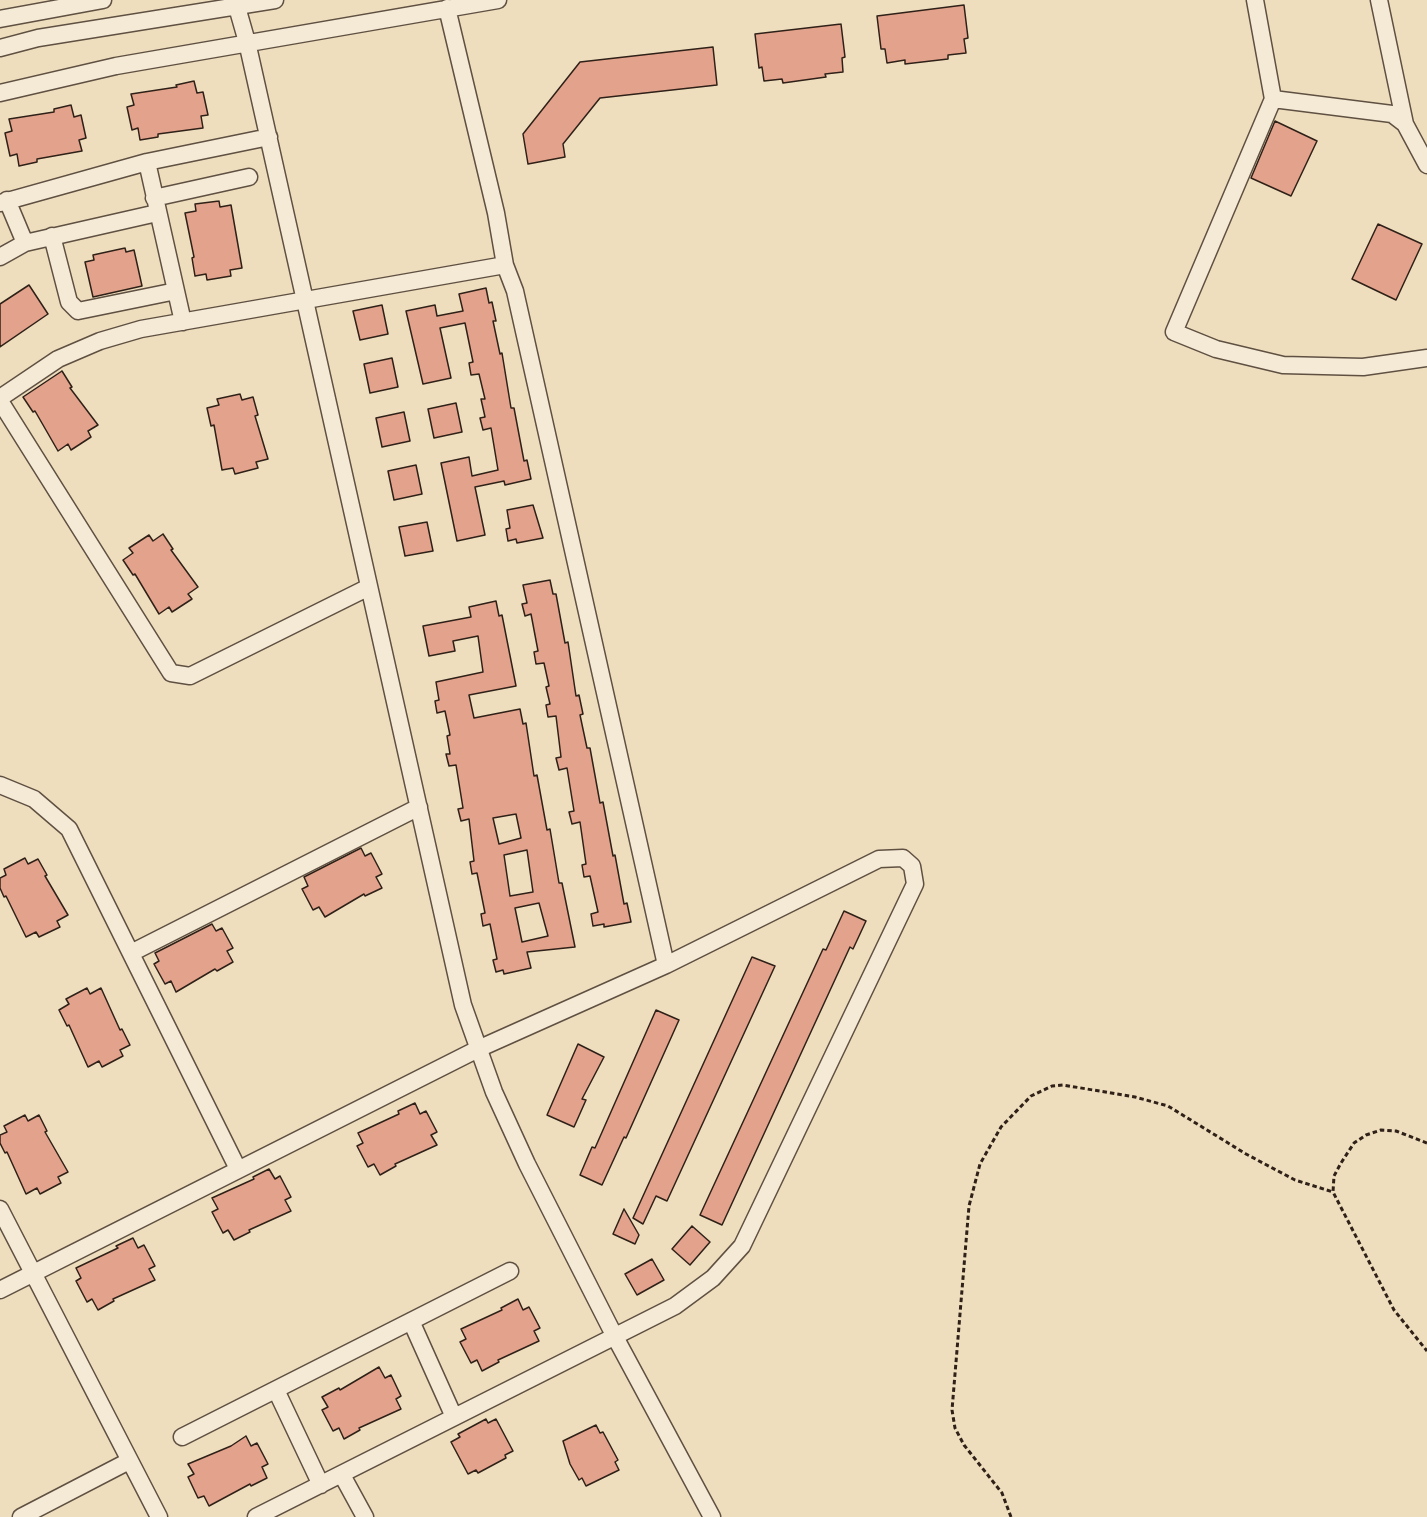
<!DOCTYPE html>
<style>
body{margin:0}
canvas{display:block;background:#eedebe}
</style>
<canvas width="1427" height="1517"></canvas>
<script>
const context = document.querySelector('canvas').getContext('2d');
context.lineJoin = 'round';
function paint(path, color) { context.fillStyle = color; context.fill(path, 'evenodd'); }
const shape = rows => new Path2D(rows.map(r => 'M' + r).join(''));
function stroke(path, color, width, dash) { context.strokeStyle = color; context.lineWidth = width; context.lineCap = dash ? 'butt' : 'round'; context.setLineDash(dash || []); context.stroke(path); }
const building = shape([
 [964,5,968,38,964,39,966,53,948,55,948,59,905,64,905,60,887,63,885,49,881,49,877,16,964,5],
 [841,24,845,57,842,58,843,72,825,74,826,77,783,83,782,79,764,81,762,67,759,68,755,34,841,24],
 [713,47,717,85,600,98,563,144,565,157,528,164,523,134,580,62,713,47],
 [194,81,197,93,203,92,208,115,201,116,203,128,158,134,158,137,140,140,138,128,132,130,127,107,134,105,131,94,177,87,176,85,194,81],
 [71,105,74,117,81,115,86,138,79,140,82,151,37,159,37,162,19,166,17,154,10,156,5,133,12,131,9,119,54,112,54,109,71,105],
 [1275,121,1317,141,1291,196,1251,178,1275,121],
 [219,201,220,207,231,205,242,268,230,270,231,276,207,280,206,274,195,276,192,258,194,257,185,213,196,211,195,204,219,201],
 [1378,224,1422,244,1396,300,1352,279,1378,224],
 [125,248,126,252,134,250,142,286,93,297,85,262,94,260,93,255,125,248],
 [29,285,48,314,0,347,0,304,29,285],
 [486,288,489,303,492,302,496,321,493,321,500,354,502,353,511,408,514,408,524,461,527,460,531,479,505,485,504,481,475,487,485,535,457,541,441,463,469,457,472,476,498,470,491,428,483,430,480,418,485,417,481,399,485,399,479,374,471,375,469,363,473,362,465,323,440,328,451,378,423,384,406,311,435,305,437,316,463,311,459,294,486,288],
 [382,305,388,334,360,340,353,311,382,305],
 [392,358,398,387,370,393,364,364,392,358],
 [62,371,72,387,70,388,98,425,88,431,91,437,71,450,68,444,58,451,35,411,33,412,23,397,62,371],
 [240,394,242,400,253,397,258,415,255,416,268,459,256,462,258,468,235,474,233,468,222,470,214,425,211,426,207,408,219,405,217,399,240,394],
 [456,403,462,432,434,438,428,409,456,403],
 [404,412,410,441,382,447,376,418,404,412],
 [416,465,422,494,394,500,388,471,416,465],
 [533,505,543,538,517,543,516,539,508,541,506,529,510,528,507,510,533,505],
 [427,522,433,551,405,556,399,527,427,522],
 [163,534,173,549,171,550,198,587,188,594,192,599,172,612,169,607,159,614,135,574,133,575,123,560,133,553,129,548,149,535,153,541,163,534],
 [550,580,553,594,556,594,565,643,568,642,576,696,579,695,583,714,580,715,587,748,590,748,600,803,603,802,613,856,615,855,624,904,627,903,631,922,604,927,604,924,593,926,591,914,598,912,590,876,584,877,582,865,586,864,580,822,572,824,569,812,574,811,567,768,559,770,556,758,561,757,556,716,548,717,546,705,550,704,546,687,549,686,544,663,536,664,534,652,538,651,531,614,525,616,522,604,527,603,523,585,550,580],
 [496,601,499,616,502,615,516,686,469,695,474,718,520,709,523,724,526,723,534,776,537,775,547,830,550,829,559,883,562,883,575,947,527,952,531,968,504,974,503,970,496,972,493,960,497,959,490,924,483,926,481,914,485,913,477,873,472,874,470,862,474,861,469,819,461,821,458,809,463,808,456,765,449,766,446,754,450,754,447,736,450,735,445,711,437,713,435,701,439,700,436,682,483,672,478,636,453,641,455,651,429,656,423,626,471,617,469,607,496,601],
 [516,814,521,838,499,844,493,818,516,814],
 [527,850,533,892,510,896,504,855,527,850],
 [539,903,548,936,522,942,515,908,539,903],
 [361,848,365,856,371,853,382,874,376,877,382,888,365,896,364,894,325,917,319,907,313,910,302,889,308,886,304,877,361,848],
 [25,858,28,864,38,859,47,875,45,876,68,915,57,921,60,927,39,937,36,932,26,937,6,896,4,897,0,888,0,878,6,875,4,869,25,858],
 [844,911,866,921,853,949,850,947,722,1225,700,1215,823,949,826,950,844,911],
 [212,924,216,931,222,928,233,948,227,951,233,962,217,971,215,969,176,992,171,981,165,984,154,964,159,961,155,953,212,924],
 [752,957,775,966,667,1201,656,1196,643,1224,633,1218,752,957],
 [87,988,90,994,101,988,120,1030,122,1029,130,1045,120,1050,123,1056,102,1067,99,1061,88,1067,69,1025,67,1026,59,1010,69,1004,66,999,87,988],
 [656,1010,679,1020,626,1138,624,1137,602,1185,580,1175,592,1147,595,1148,656,1010],
 [578,1044,604,1057,582,1099,586,1100,574,1127,547,1115,578,1044],
 [415,1103,420,1114,426,1111,437,1132,431,1135,437,1145,395,1164,396,1166,380,1175,374,1164,368,1167,357,1146,363,1143,358,1133,399,1114,398,1111,415,1103],
 [25,1115,28,1121,39,1115,47,1131,45,1132,68,1172,58,1177,61,1183,40,1194,37,1188,26,1194,7,1152,5,1153,0,1143,0,1135,7,1132,4,1126,25,1115],
 [269,1169,275,1179,280,1176,291,1197,285,1200,291,1211,249,1230,250,1232,234,1240,228,1230,223,1233,212,1212,218,1209,212,1198,254,1179,253,1177,269,1169],
 [624,1209,639,1235,635,1244,613,1234,624,1209],
 [692,1226,710,1242,690,1265,672,1249,692,1226],
 [133,1238,138,1248,144,1245,155,1266,149,1269,155,1280,113,1299,114,1301,98,1310,92,1299,87,1302,76,1281,81,1278,76,1268,118,1248,116,1246,133,1238],
 [652,1259,664,1280,637,1295,625,1274,652,1259],
 [518,1299,523,1310,529,1307,540,1328,534,1331,539,1341,498,1360,499,1362,482,1371,477,1360,471,1363,460,1342,466,1339,461,1329,502,1310,501,1308,518,1299],
 [379,1367,385,1378,391,1375,401,1396,396,1399,401,1409,359,1428,360,1430,344,1439,339,1428,333,1431,322,1410,328,1407,322,1397,339,1388,340,1390,379,1367],
 [486,1419,488,1423,496,1419,513,1451,505,1455,506,1458,478,1473,476,1470,468,1474,451,1442,460,1437,458,1434,486,1419],
 [596,1425,600,1433,603,1432,618,1460,615,1462,619,1470,586,1486,582,1478,579,1480,570,1464,563,1441,596,1425],
 [246,1436,251,1446,257,1443,268,1464,262,1467,267,1478,251,1486,250,1484,209,1506,204,1496,198,1498,188,1477,194,1474,188,1464,231,1446,246,1436]
]);
const path = shape([
 [1427,1143,1396,1131,1381,1130,1366,1135,1354,1143,1341,1163,1334,1176,1333,1192,1394,1310,1427,1351],
 [1011,1517,1002,1493,964,1445,955,1428,952,1410,969,1206,980,1164,1001,1127,1031,1096,1052,1086,1063,1085,1135,1097,1168,1106,1246,1154,1295,1180,1333,1192]
]);
const minor = shape([
 [235,0,247,42,463,1005,494,1092,527,1164,614,1335,712,1517],
 [1255,0,1273,99,1174,332,1216,349,1283,365,1363,367,1427,358],
 [1379,0,1405,124],
 [447,8,496,213,505,265,515,291,666,965],
 [0,19,103,0],
 [0,48,38,38,275,0],
 [0,93,116,66,498,0],
 [1273,99,1392,114,1405,124,1427,165],
 [147,162,183,322],
 [154,198,249,177],
 [7,200,25,243],
 [0,203,147,162,269,137],
 [52,236,69,302,78,311,176,291],
 [0,257,25,243,157,213],
 [0,398,58,359,100,341,141,329,505,265],
 [0,401,171,673,190,676,369,587],
 [0,785,34,799,69,829,238,1169],
 [131,953,419,807],
 [0,1209,159,1517],
 [0,1290,478,1049,666,965,879,859,903,858,912,866,915,884,742,1246,713,1278,675,1306,256,1517],
 [411,1321,454,1417],
 [276,1390,321,1485],
 [182,1437,510,1271],
 [342,1475,365,1517],
 [21,1517,129,1461]
]);
paint(building, '#e3a28b');
stroke(building, '#2f2118', 1.5);
stroke(minor, '#5f5042', 19);
stroke(path, '#2f2118', 3, [4.5, 3]);
stroke(minor, '#f4ead5', 16);
</script>
